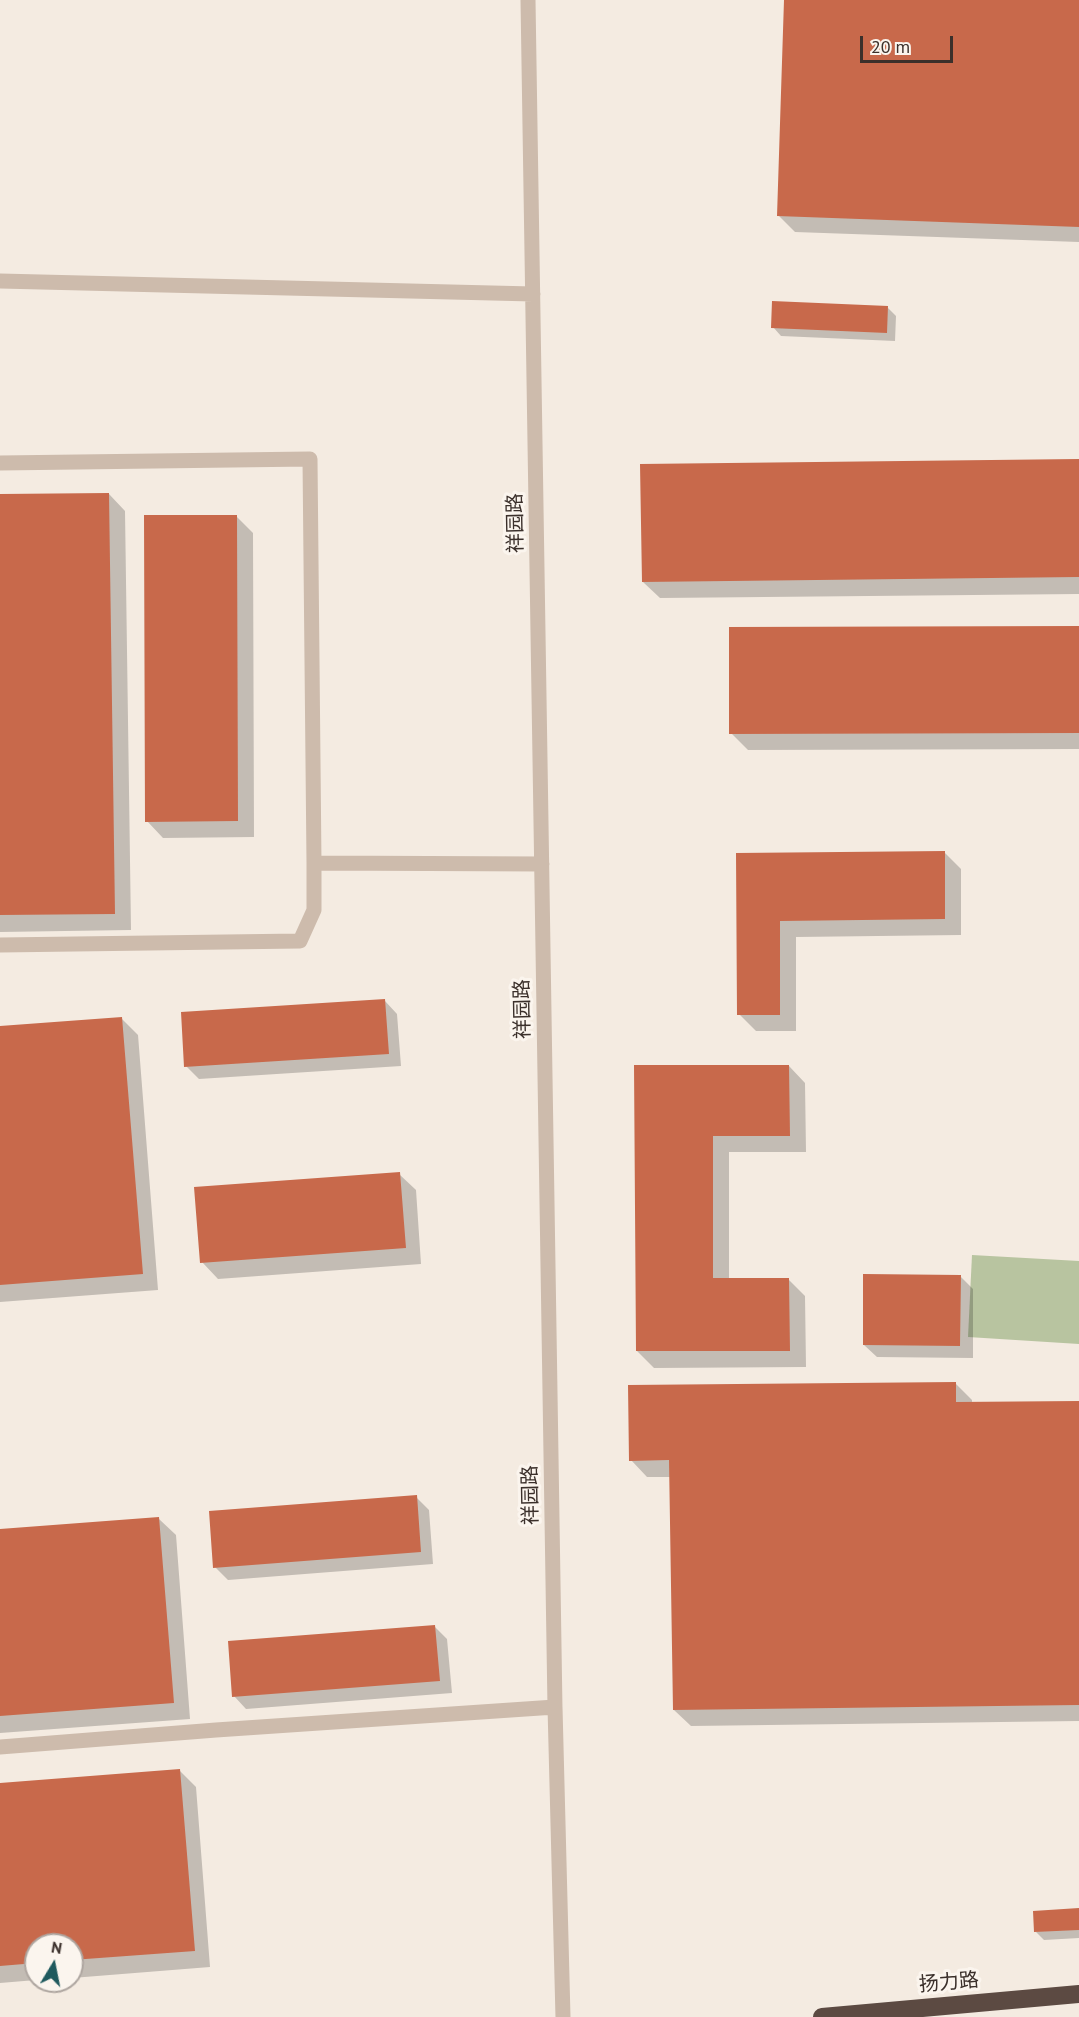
<!DOCTYPE html>
<meta charset="utf-8">
<style>
body{margin:0}
#map{position:relative;width:1079px;height:2017px;overflow:hidden;background:#f4ebe1;font-family:"PT Sans",sans-serif}
canvas{display:block}
.north{position:absolute;left:24px;top:1933px;width:60px;height:60px;box-sizing:border-box;background:#fbf5ee;border:2px solid #aea6a0;border-radius:50%;rotate:10deg;font-size:16px;font-weight:700;line-height:24px;text-align:center;color:#3b302b}
.north::after{content:'';display:block;margin:auto;width:21px;height:27px;background:#1f5a5e;clip-path:polygon(50% 0,100% 100%,50% 72%,0 100%)}
.scale{position:absolute;left:860px;top:36px;width:93px;height:27px;box-sizing:border-box;border:3px solid #3b302b;border-top:0;padding-left:8px;font-size:18px;line-height:21px;white-space:nowrap;color:#3b302b;-webkit-text-stroke:4px #fbf5ee;paint-order:stroke}
</style>
<div id="map">
<canvas width="1079" height="2017"></canvas>
<div class="north">N</div>
<div class="scale">20 m</div>
</div>
<script>
const context = document.querySelector('canvas').getContext('2d');
context.lineJoin = 'round';
function paint(path, color) { context.fillStyle = color; context.fill(path, 'evenodd'); }
const shape = rows => new Path2D(rows.map(r => 'M' + r).join(''));
function stroke(path, color, width, dash) { context.strokeStyle = color; context.lineWidth = width; context.lineCap = dash ? 'butt' : 'round'; context.setLineDash(dash || []); context.stroke(path); }
function label(font, color, halo, rows, align = 'center') {
  context.font = font + ' "PT Sans","Noto Sans SC",sans-serif'; context.lineWidth = 6; context.setLineDash([]); context.textBaseline = 'middle'; context.strokeStyle = halo; context.fillStyle = color; for (const [text, x, y, turn = 0] of rows) {
    context.save(); context.translate(x, y); context.rotate((+turn || 0) * Math.PI / 180); context.textAlign = isNaN(turn) ? turn : align; if (halo) context.strokeText(text, 0, 0); context.fillText(text, 0, 0); context.restore();
  }
}
const green = shape([
 [972,1255,1079,1261,1079,1344,968,1337]
]);
const shadow = shape([
 [786,0,1079,0,1079,242,795,232,778,215],
 [888,308,896,316,895,341,781,336,773,327],
 [1079,460,1079,594,660,598,643,582],
 [109,494,125,511,131,930,0,932,0,496],
 [236,516,253,533,254,837,163,838,147,821],
 [1079,627,1079,749,748,750,731,733],
 [944,852,961,869,961,935,796,937,796,1031,756,1031,739,1014,737,854],
 [385,1001,397,1014,401,1066,199,1079,186,1066],
 [122,1019,138,1035,158,1290,0,1302,0,1028],
 [789,1066,805,1083,806,1152,729,1152,729,1280,789,1280,805,1296,806,1367,654,1368,637,1351,636,1067],
 [399,1174,416,1190,421,1264,218,1279,202,1262],
 [960,1276,973,1289,973,1358,877,1357,864,1345],
 [955,1383,972,1400,972,1403,1079,1402,1079,1721,691,1726,674,1710,671,1477,647,1477,631,1460],
 [416,1497,429,1510,433,1564,228,1580,215,1567],
 [159,1519,176,1535,190,1719,0,1733,0,1531],
 [434,1626,447,1639,452,1693,246,1709,234,1696],
 [179,1770,196,1787,210,1967,72,1978,72,1945,36,1945,36,1980,0,1983,0,1784],
 [1079,1910,1079,1938,1044,1940,1036,1932]
]);
const building = shape([
 [784,0,1079,0,1079,227,777,216],
 [772,301,888,306,887,333,771,328],
 [1079,459,1079,577,642,582,640,464],
 [109,493,115,914,0,915,0,494],
 [144,515,237,515,238,821,145,822],
 [1079,626,1079,733,729,734,729,627],
 [945,851,945,919,780,921,780,1015,737,1015,736,853],
 [385,999,389,1054,184,1067,181,1012],
 [122,1017,143,1274,0,1285,0,1026],
 [634,1065,789,1065,790,1136,713,1136,713,1278,789,1278,790,1351,636,1351],
 [400,1172,406,1248,200,1263,194,1187],
 [863,1274,961,1275,960,1346,863,1345],
 [956,1382,956,1402,1079,1401,1079,1705,673,1710,669,1460,629,1461,628,1385],
 [417,1495,421,1552,213,1568,209,1511],
 [159,1517,174,1703,0,1716,0,1529],
 [435,1625,440,1681,232,1697,228,1641],
 [180,1769,195,1951,72,1960,72,1945,36,1945,36,1963,0,1966,0,1783],
 [1079,1908,1079,1930,1034,1932,1033,1911]
]);
const minor = shape([
 [528,0,555,1707,563,2017],
 [0,281,533,294],
 [0,463,310,459,314,863,314,910,300,941,0,945],
 [314,863,542,864],
 [0,1747,216,1730,555,1707]
]);
const highway = shape([
 [822,2017,1079,1994]
]);
const streetNames = [
 ["祥园路",516,523,-91],
 ["祥园路",523,1009,-91],
 ["祥园路",531,1495,-91],
 ["扬力路",949,1983,-5]
];
paint(green, '#b8c4a0');
paint(shadow, '#0003');
paint(building, '#c8694b');
stroke(minor, '#cdbbac', 15);
stroke(highway, '#5c4a42', 18);
label('20px', '#3b302b', '#fbf5ee', streetNames);
</script>
